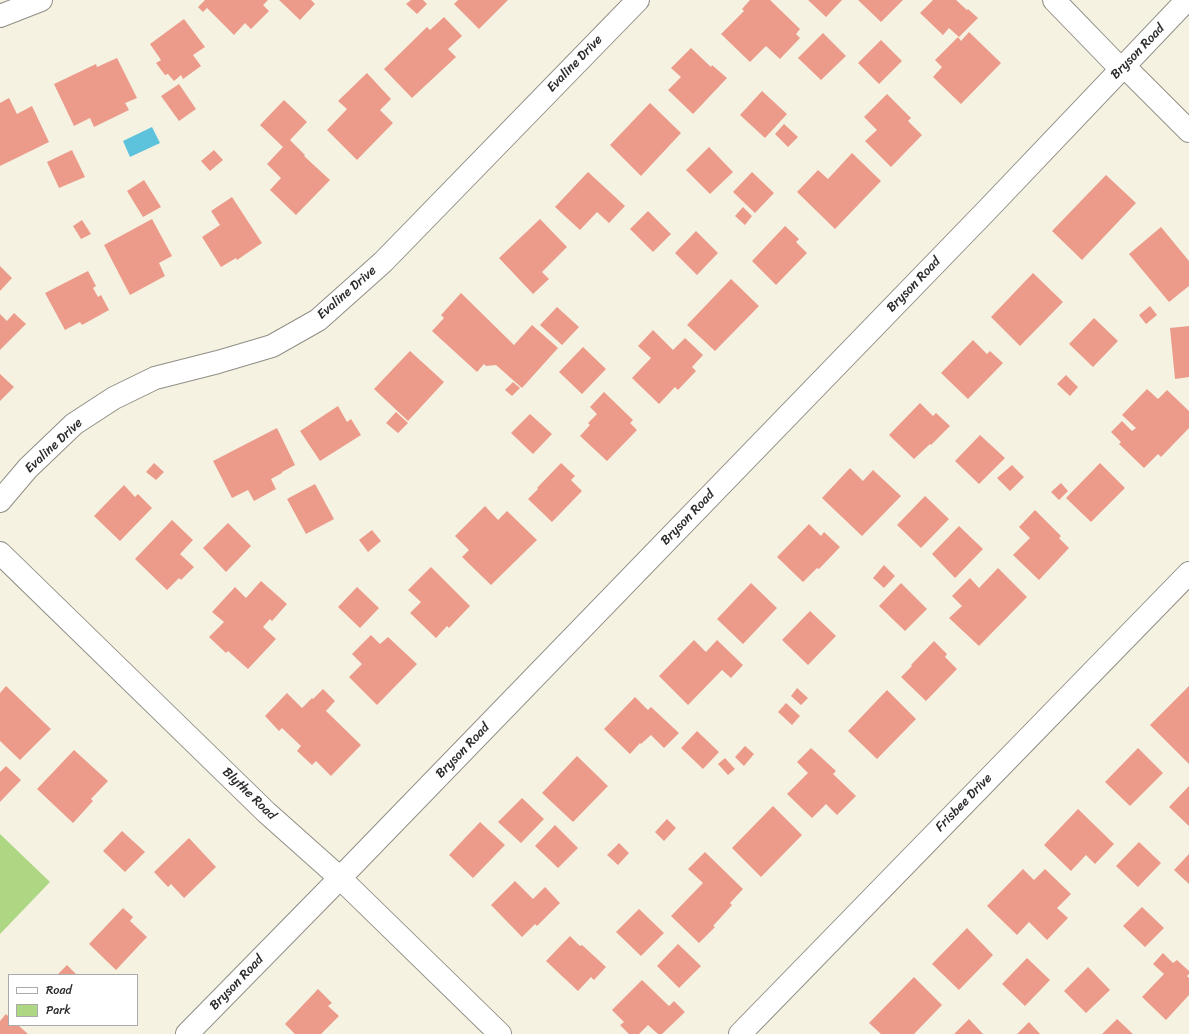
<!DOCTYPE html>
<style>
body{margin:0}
#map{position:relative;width:1189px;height:1034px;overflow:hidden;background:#f5f2e2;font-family:Sriracha,sans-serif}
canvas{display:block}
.legend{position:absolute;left:8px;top:974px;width:130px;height:52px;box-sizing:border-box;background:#fff;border:1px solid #aaa;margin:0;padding:5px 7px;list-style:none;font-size:12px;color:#2b2b2b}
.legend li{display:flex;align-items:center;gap:8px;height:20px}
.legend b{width:20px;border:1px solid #aaa}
</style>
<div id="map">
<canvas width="1189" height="1034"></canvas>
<ul class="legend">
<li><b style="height:5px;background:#fff"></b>Road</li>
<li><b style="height:11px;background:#add782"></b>Park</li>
</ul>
</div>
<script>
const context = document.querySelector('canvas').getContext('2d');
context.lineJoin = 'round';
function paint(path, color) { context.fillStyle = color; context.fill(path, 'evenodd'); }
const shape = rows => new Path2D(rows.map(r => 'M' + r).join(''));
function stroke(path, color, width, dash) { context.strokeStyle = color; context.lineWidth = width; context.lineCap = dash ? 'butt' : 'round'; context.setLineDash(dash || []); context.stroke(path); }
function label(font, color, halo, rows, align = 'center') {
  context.font = font + ' Sriracha,sans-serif'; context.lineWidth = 3; context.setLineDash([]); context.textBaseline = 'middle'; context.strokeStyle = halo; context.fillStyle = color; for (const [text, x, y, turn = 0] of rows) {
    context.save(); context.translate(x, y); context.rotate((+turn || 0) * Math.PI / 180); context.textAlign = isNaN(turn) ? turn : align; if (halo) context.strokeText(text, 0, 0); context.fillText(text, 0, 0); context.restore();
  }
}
const green = shape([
 [0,834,50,882,0,934]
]);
const water = shape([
 [152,127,160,143,130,157,123,141]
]);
const building = shape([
 [205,0,268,0,263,5,269,11,251,29,245,23,234,35,207,8,203,12,198,7],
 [279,0,311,0,315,4,300,20],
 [411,0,423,0,427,4,417,14,406,4],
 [458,0,508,0,479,29,454,4],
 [750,0,770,0,800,29,796,34,800,38,780,59,766,46,750,62,721,34,744,11,742,9],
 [808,0,842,0,826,17],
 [858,0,903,0,881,22],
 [933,0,956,0,967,10,968,9,978,18,959,37,949,28,943,35,920,13],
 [444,17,462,36,448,49,456,57,412,98,384,69,427,27,430,30],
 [184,19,205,47,193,55,201,66,183,79,181,75,174,81,168,74,165,75,156,63,161,60,150,44],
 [969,32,1001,63,961,104,933,77,942,67,935,60,958,37,961,41],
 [823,33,846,56,821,80,798,58],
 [881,40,902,61,879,84,858,63],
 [691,48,711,67,712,65,727,78,693,114,668,90,681,77,671,68],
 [117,58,137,98,125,103,129,110,94,127,90,118,74,126,54,84,96,64,97,67],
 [367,73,391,99,380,110,393,123,357,160,327,130,347,109,338,101],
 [179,84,196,109,179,121,161,96],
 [762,91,787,114,765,138,740,115],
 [887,94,911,118,908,121,922,135,891,167,865,141,877,130,864,117],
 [9,98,17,114,32,106,49,142,0,166,0,103],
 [284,100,307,122,290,140,305,155,304,156,330,180,296,215,270,190,281,178,267,164,283,147,260,125],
 [650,103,681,133,641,176,610,145],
 [784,124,798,137,788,147,775,134],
 [709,147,733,172,710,194,686,170],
 [72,150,85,177,59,188,47,162],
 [214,150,223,160,210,171,201,161],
 [852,153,881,181,835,229,797,192,818,170,828,179],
 [588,172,625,206,609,223,597,212,580,230,555,207],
 [752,172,774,193,755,213,733,192],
 [1106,175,1136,203,1082,260,1052,231],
 [144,180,161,207,143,217,127,191],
 [232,197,262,243,237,260,236,258,221,267,202,237,220,225,211,211],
 [743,207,752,216,745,225,735,216],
 [648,211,671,234,653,252,630,229],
 [152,219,172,256,159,263,165,276,130,295,104,245],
 [540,219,567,247,542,272,549,279,533,294,499,258],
 [82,220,91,234,81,239,73,226],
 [785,226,799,239,796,242,807,253,776,285,752,261],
 [1161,227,1189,261,1189,286,1169,302,1129,254],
 [696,231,718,253,697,275,675,253],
 [0,266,12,278,0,291],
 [88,271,96,286,93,288,98,297,101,295,109,310,82,325,80,322,65,330,45,293],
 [1033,273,1063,302,1020,346,991,317],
 [731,279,759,306,715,351,687,325],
 [461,293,514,345,532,325,558,348,522,388,496,365,486,366,484,364,477,372,432,331,444,318,441,315],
 [1150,306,1157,315,1146,324,1139,315],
 [557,307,579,327,562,345,540,325],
 [14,313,26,324,0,350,0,314,7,321],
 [1094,318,1118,341,1093,367,1069,344],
 [1189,326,1189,377,1175,379,1170,328],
 [653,330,673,350,685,338,703,355,692,367,696,371,678,390,675,387,659,404,632,378,651,358,638,346],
 [973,340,987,354,990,351,1003,363,968,399,941,373],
 [583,347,606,369,582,394,559,372],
 [410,351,444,382,408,421,374,389],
 [0,374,14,387,0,401],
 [1066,375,1078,387,1070,396,1057,384],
 [513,382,520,388,512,396,505,390],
 [1147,389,1158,399,1167,390,1189,411,1189,428,1161,457,1158,454,1144,468,1119,444,1121,442,1111,432,1122,421,1132,431,1136,428,1122,415],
 [604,392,633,420,630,423,637,430,607,461,580,436,590,425,588,423,597,414,590,407],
 [920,403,933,416,936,413,950,426,931,445,930,444,914,459,889,435],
 [338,406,347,422,351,419,361,435,320,461,300,431],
 [396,412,408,423,398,433,386,423],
 [530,414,552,434,533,454,511,433],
 [277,428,295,465,282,472,282,473,271,479,276,489,254,501,248,490,232,498,213,461],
 [980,435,1005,458,979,484,955,461],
 [154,463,164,472,156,480,146,472],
 [561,463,575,476,571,480,582,491,552,522,528,499,538,489,537,488],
 [1100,463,1125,488,1091,522,1066,498],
 [1012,465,1024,477,1010,491,997,478],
 [850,468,863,481,873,470,901,496,862,536,822,498],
 [1061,483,1068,491,1059,500,1051,492],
 [315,484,334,519,306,534,287,499],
 [124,485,135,497,138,494,152,508,120,541,94,516],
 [925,496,949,519,921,548,897,525],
 [485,506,498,520,507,511,537,540,491,585,462,557,469,550,455,536],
 [1035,510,1061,536,1059,538,1069,548,1039,580,1013,555,1030,538,1019,527],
 [172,520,193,540,180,554,194,567,181,580,179,578,167,590,135,559],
 [228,523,251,546,226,572,203,548],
 [809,524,821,536,824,532,840,547,819,569,817,568,803,582,777,557],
 [959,526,983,549,955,578,932,554],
 [372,530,381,541,368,552,359,540],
 [884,565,895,576,884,588,873,578],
 [431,567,470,606,449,628,447,626,436,638,410,613,421,602,408,590],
 [998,568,1027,597,979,646,949,618,962,606,952,596,970,578,979,588],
 [261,581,287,604,272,621,270,619,263,627,276,639,248,669,228,651,226,653,209,637,224,622,212,612,235,587,246,598],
 [751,583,777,608,743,644,717,619],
 [901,583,927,609,905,631,879,606],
 [357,587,379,608,360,628,338,607],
 [810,611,836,636,808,665,782,640],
 [371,635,380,644,388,637,417,664,377,705,349,677,362,664,352,654],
 [694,640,706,652,717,640,743,665,731,678,722,670,688,705,659,676],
 [934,641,947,654,945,657,957,669,926,701,901,677,912,666,911,665],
 [6,686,51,729,20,760,0,741,0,693],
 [1189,686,1189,764,1150,725],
 [797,688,808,698,801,705,791,696],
 [323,689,335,701,326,711,361,745,331,776,316,761,312,765,297,751,301,746,282,728,279,731,265,716,287,693,302,708,312,698,313,699],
 [887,690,916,719,877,759,848,731],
 [635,697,648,710,651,707,679,733,664,748,651,735,641,744,640,743,630,754,604,729],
 [786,703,800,716,792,725,778,712],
 [697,731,719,752,703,769,681,748],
 [745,746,754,754,744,766,735,757],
 [811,748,836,771,833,774,856,796,837,815,826,804,812,818,787,794,808,773,797,762],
 [1138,748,1163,773,1130,806,1105,782],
 [74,750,108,781,91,799,93,801,73,823,37,789],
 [577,756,608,786,573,822,542,793],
 [725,758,735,769,728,775,718,764],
 [6,766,21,780,0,802,0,772],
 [1189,786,1189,826,1169,807],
 [522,798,544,819,521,843,498,822],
 [773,806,802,835,761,877,732,848],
 [1078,809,1114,844,1095,864,1086,855,1071,871,1044,845],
 [667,819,676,828,664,841,655,832],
 [480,822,505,845,473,878,449,855],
 [555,825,578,848,558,868,535,846],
 [122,831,145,852,125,872,103,851],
 [189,838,216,867,184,898,171,884,168,887,154,872],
 [1139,842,1161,863,1138,887,1116,866],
 [619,843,629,853,618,865,607,855],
 [705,852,743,889,730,903,732,905,713,926,715,927,699,943,671,916,703,883,688,869],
 [1189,854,1189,884,1174,870],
 [1023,869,1034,880,1045,869,1071,894,1057,908,1068,918,1047,940,1029,922,1017,935,987,906],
 [515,881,533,899,545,887,560,903,537,926,535,924,522,937,491,905],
 [1142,907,1164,928,1145,947,1123,926],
 [123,908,133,917,130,921,147,937,116,970,89,944],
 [639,909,664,933,641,956,616,932],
 [967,928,993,955,959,990,932,964],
 [570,936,580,946,582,945,606,967,594,980,591,977,578,991,546,961],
 [678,944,701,966,679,988,657,966],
 [1163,953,1173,963,1177,960,1189,971,1189,974,1187,976,1189,978,1189,995,1166,1020,1142,997,1164,974,1153,964],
 [1027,958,1050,980,1025,1006,1002,984],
 [67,965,77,975,57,975],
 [1088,967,1110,990,1086,1013,1064,991],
 [914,977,942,1005,914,1034,881,1034,869,1023],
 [642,980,669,1006,674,1001,685,1012,662,1034,658,1034,648,1025,639,1034,629,1034,620,1025,624,1022,612,1010],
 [318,989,332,1003,328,1006,339,1016,321,1034,295,1034,285,1024],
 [6,1014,9,1017,9,1025,18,1025,28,1034,0,1034,0,1021],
 [969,1019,983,1034,954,1034],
 [1117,1019,1133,1034,1102,1034],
 [1029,1022,1040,1034,1017,1034]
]);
const minor = shape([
 [1054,0,1115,63,1131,73,1189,131],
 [0,16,41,0],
 [0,501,28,468,74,424,114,398,155,378,218,362,272,346,318,320,383,262,638,0],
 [0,553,266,812,340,878,500,1034],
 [187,1034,340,878,988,209,1187,0],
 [740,1034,1189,573]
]);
const streetNames = [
 ["Bryson Road",1138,52,-46],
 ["Evaline Drive",575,64,-46],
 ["Bryson Road",914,285,-46],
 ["Evaline Drive",347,293,-41],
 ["Evaline Drive",54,446,-43],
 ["Bryson Road",688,518,-46],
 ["Bryson Road",463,751,-46],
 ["Blythe Road",249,794,44],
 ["Frisbee Drive",964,803,-46],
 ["Bryson Road",237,983,-46]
];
paint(green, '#add782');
paint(water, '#5dc2db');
paint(building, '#ec9b8b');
stroke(minor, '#908e86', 24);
stroke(minor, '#fff', 22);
label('13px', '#2b2b2b', '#fff', streetNames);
</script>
